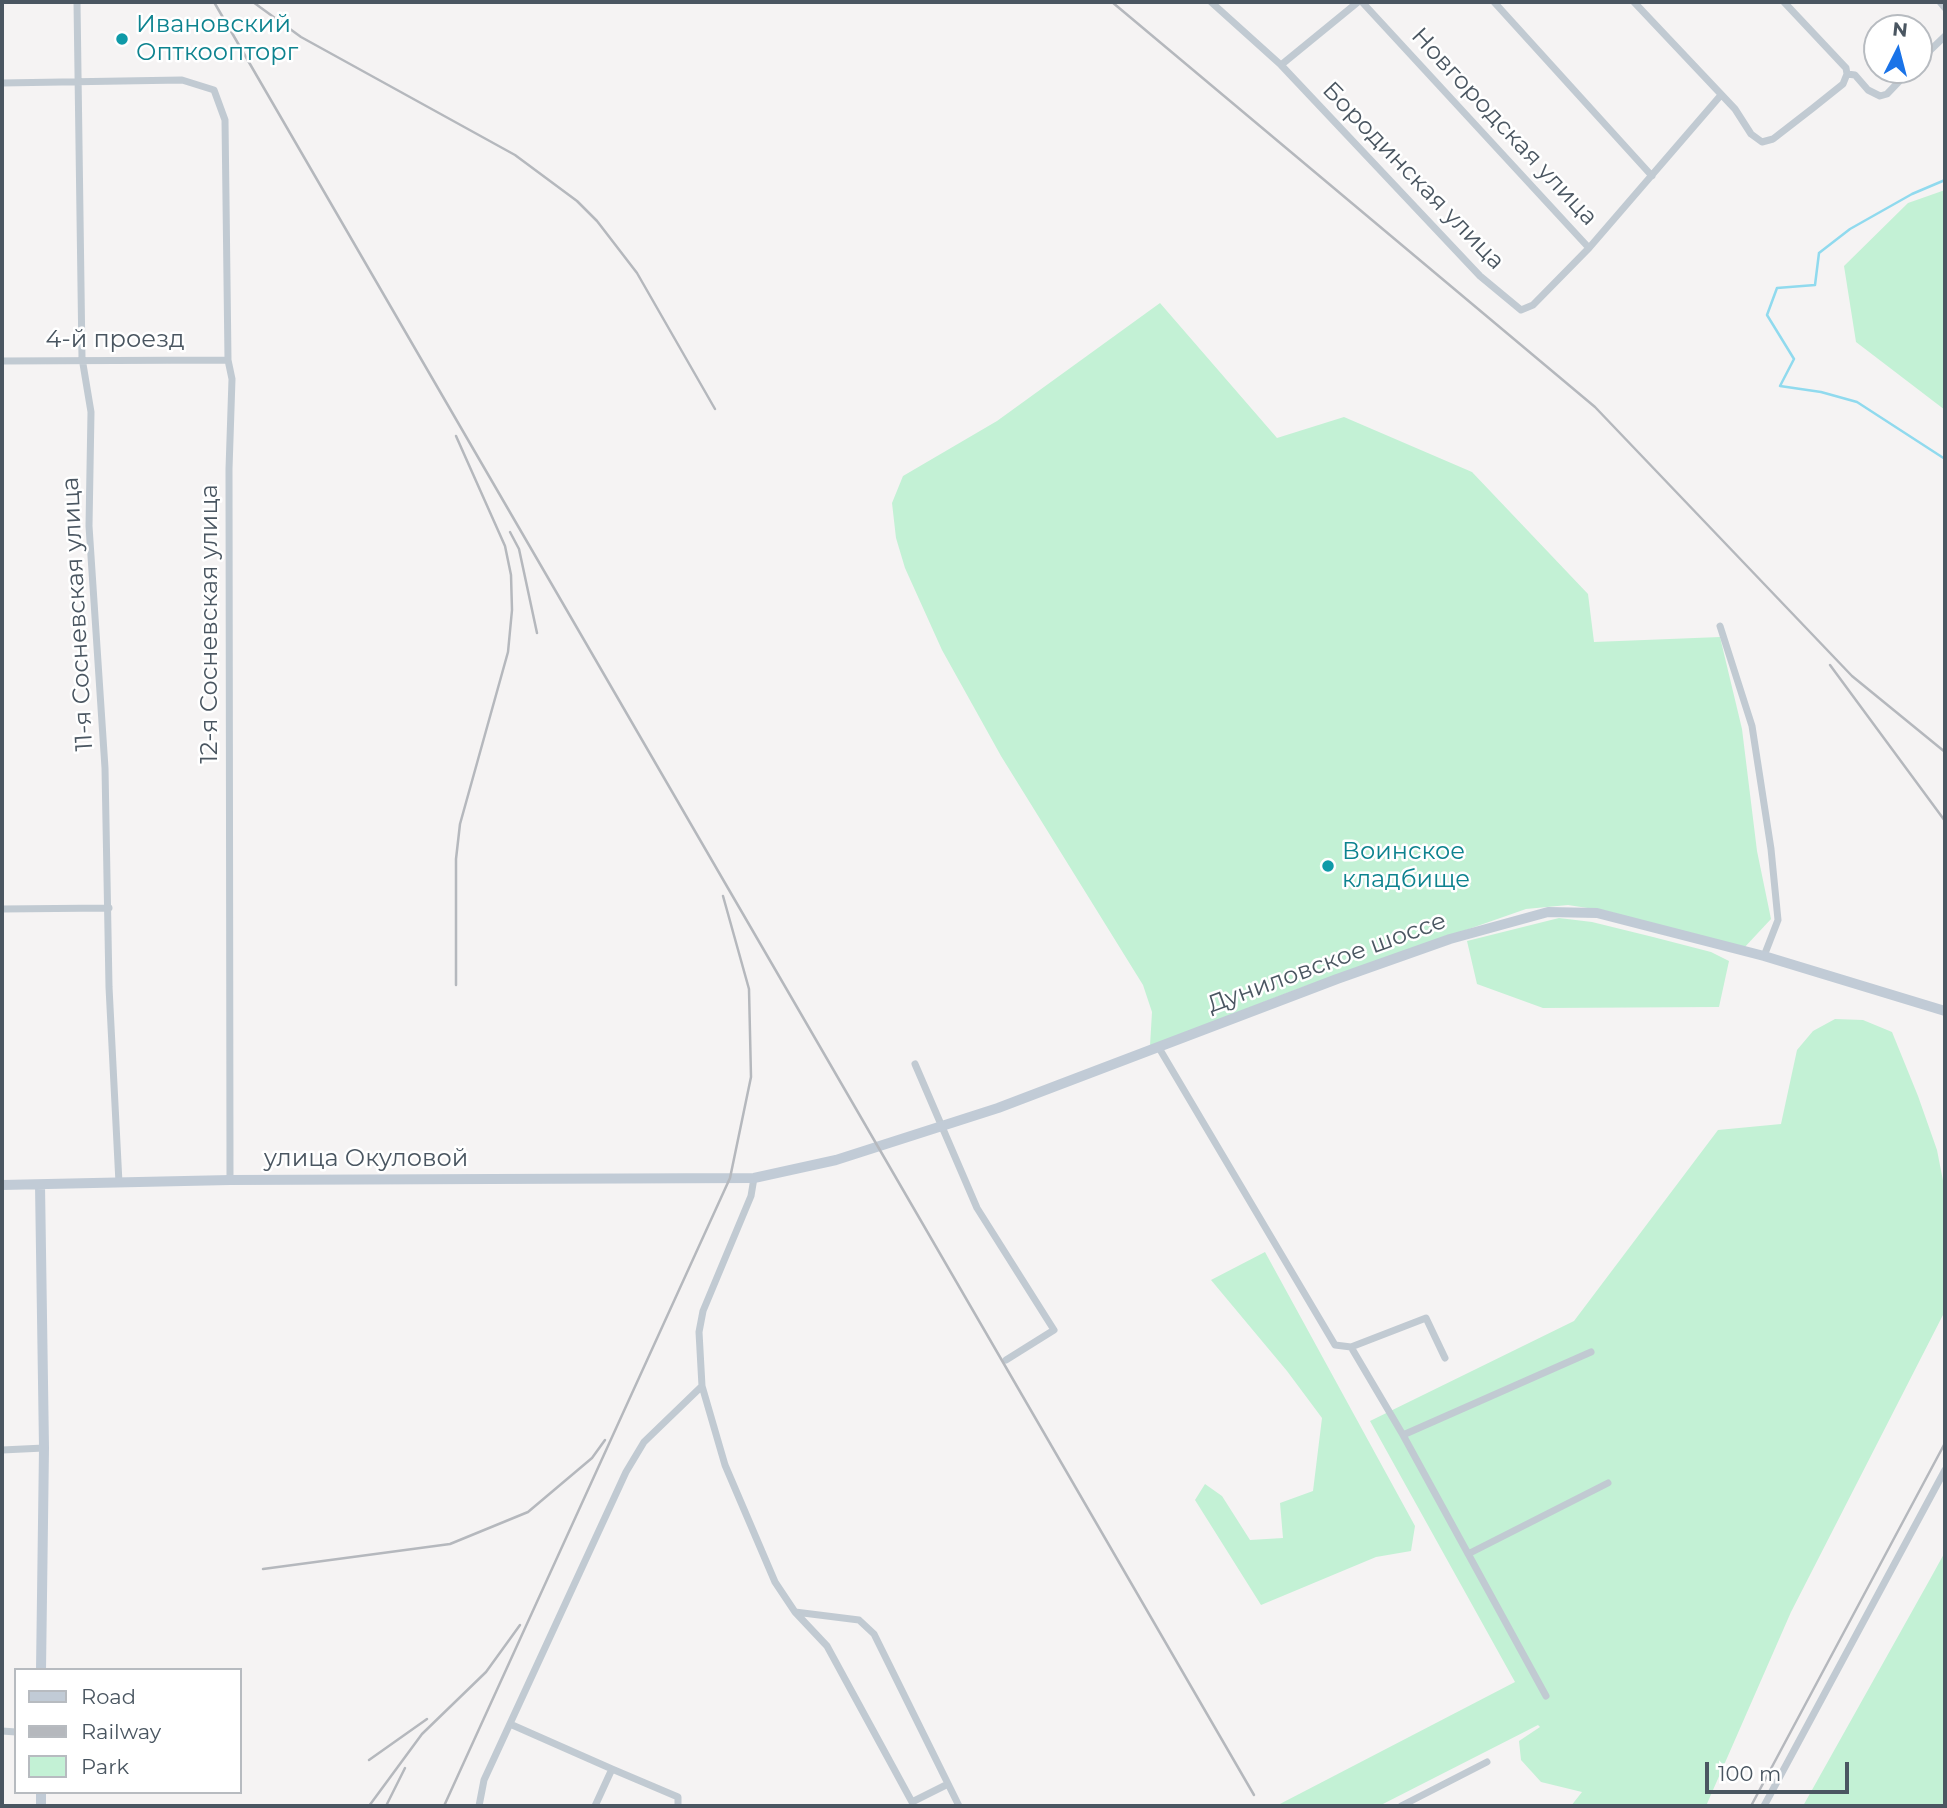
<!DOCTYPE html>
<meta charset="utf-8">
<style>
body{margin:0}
#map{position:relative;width:1947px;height:1808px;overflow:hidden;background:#f5f3f3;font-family:Montserrat,sans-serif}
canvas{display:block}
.frame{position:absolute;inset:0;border:4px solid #4a5661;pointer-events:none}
.legend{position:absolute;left:14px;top:1668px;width:228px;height:126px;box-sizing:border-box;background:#fff;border:2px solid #b7bbc0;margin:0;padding:9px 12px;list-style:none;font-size:21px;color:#4a5661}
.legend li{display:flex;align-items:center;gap:14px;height:35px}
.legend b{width:35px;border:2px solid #b7bbc0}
.north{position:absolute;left:1863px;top:14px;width:70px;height:70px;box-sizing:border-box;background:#fff;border:2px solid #b7bbc0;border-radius:50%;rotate:6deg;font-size:19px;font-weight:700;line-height:28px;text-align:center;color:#4a5661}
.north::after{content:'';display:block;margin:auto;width:24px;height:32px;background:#1a73e8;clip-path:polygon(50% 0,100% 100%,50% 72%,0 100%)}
.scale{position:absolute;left:1705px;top:1762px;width:144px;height:32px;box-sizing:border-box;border:4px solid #4a5661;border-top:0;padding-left:9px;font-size:21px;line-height:24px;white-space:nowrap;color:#4a5661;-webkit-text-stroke:5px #fff;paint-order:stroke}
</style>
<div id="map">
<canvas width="1947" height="1808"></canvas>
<div class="frame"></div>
<ul class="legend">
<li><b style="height:9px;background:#c1cbd6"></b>Road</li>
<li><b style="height:9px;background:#b5b8bd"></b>Railway</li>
<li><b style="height:19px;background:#c3f1d5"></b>Park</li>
</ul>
<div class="north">N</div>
<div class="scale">100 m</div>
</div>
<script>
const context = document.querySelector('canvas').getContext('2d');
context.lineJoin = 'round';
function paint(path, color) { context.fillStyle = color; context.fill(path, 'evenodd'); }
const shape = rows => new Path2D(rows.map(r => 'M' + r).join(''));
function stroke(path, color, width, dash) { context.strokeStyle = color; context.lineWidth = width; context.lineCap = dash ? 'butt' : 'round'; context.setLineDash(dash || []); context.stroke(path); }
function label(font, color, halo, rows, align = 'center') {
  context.font = font + ' Montserrat,sans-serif'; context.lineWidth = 5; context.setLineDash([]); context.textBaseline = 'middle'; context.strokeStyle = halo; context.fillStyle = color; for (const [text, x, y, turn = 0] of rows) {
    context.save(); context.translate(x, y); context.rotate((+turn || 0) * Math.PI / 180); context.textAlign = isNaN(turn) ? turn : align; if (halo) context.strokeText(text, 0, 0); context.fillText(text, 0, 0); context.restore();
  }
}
const green = shape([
 [1945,190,1945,410,1856,342,1844,266,1908,203],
 [1160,303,1277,438,1344,417,1472,472,1588,594,1594,642,1720,637,1742,729,1757,851,1771,919,1743,949,1607,911,1568,905,1526,909,1300,988,1150,1046,1152,1012,1143,985,1001,756,942,650,905,568,896,538,892,503,903,476,997,421],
 [1559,918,1592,922,1653,937,1711,952,1729,961,1719,1007,1543,1008,1477,984,1467,941],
 [1835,1019,1863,1020,1892,1032,1918,1096,1937,1150,1945,1191,1944,1313,1791,1612,1706,1806,1571,1806,1582,1792,1541,1782,1521,1760,1519,1741,1540,1727,1538,1725,1379,1806,1276,1806,1515,1682,1370,1421,1574,1321,1718,1130,1781,1124,1797,1050,1813,1031],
 [1265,1252,1415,1526,1411,1551,1376,1557,1261,1605,1195,1500,1205,1484,1222,1496,1250,1540,1283,1538,1280,1503,1313,1491,1322,1418,1287,1371,1211,1280],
 [1945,1552,1945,1806,1803,1806,1929,1581]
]);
const stream = shape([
 [1945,180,1912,194,1850,229,1819,253,1815,285,1777,288,1767,315,1794,359,1780,386,1821,392,1857,402,1945,459]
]);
const street = shape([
 [77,2,82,358,91,412,89,526,105,768,109,987,119,1183],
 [1211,2,1281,65,1480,276,1521,310,1533,305,1589,248,1721,95],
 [1362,2,1589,248],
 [1494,2,1652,176],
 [1634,2,1735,109,1751,134,1762,142,1773,139,1813,108,1843,84,1847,74],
 [1784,2,1846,68,1847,74],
 [1940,2,1945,8],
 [1919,61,1945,36],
 [1281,65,1358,2],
 [1847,74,1855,75,1868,90,1880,96,1887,94,1910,70],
 [2,83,182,80,214,90,225,120,228,360,232,379,229,469,230,1180],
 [2,361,228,360],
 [1720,626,1752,726,1771,849,1778,920,1764,956],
 [2,909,109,908],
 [1159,1048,1335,1345,1351,1347,1426,1318,1445,1358],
 [915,1064,977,1208,1054,1330,1006,1360],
 [1351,1347,1403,1435,1591,1352],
 [702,1386,725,1465,775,1582,795,1612,859,1620,874,1634,959,1806],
 [1403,1435,1546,1696],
 [2,1450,44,1448],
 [1468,1554,1608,1483],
 [795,1612,827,1646,912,1802,948,1784],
 [510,1724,612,1769,595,1806],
 [2,1731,16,1732],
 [612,1769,678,1797,678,1806],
 [479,1806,484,1780,626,1472,644,1442,702,1386,699,1332,703,1311,751,1196,754,1178],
 [1401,1806,1487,1762],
 [1764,1806,1945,1470]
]);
const secondary = shape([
 [2,1185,230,1180,754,1178,836,1160,998,1108,1337,979,1450,939,1548,912,1597,913,1764,956,1945,1011],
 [40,1185,44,1448,41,1670],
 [41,1806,41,1792]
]);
const rail = shape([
 [214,2,1254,1795],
 [253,2,301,37,515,155,577,201,597,221,637,273,715,409],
 [1112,2,1595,407,1852,676,1945,752],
 [456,436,505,546,511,575,512,610,508,652,460,824,456,859,456,985],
 [510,532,519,549,537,633],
 [1830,665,1945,821],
 [263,1569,450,1544,528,1512,592,1458,605,1440],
 [369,1760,427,1719],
 [369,1806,422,1734,486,1672,520,1625],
 [386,1806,405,1768],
 [444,1806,730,1178,751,1077,749,989,723,896],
 [1751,1806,1945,1443]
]);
const markers = [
 [122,39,7,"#0f9aa8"],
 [1328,866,7,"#0f9aa8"]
];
const cultureNames = [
 ["Ивановский",136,25],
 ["Опткоопторг",136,53],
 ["Воинское",1342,852],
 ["кладбище",1342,880]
];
const streetNames = [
 ["Новгородская улица",1504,127,47],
 ["Бородинская улица",1413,176,46],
 ["4-й проезд",115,340],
 ["11-я Сосневская улица",78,614,-93],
 ["12-я Сосневская улица",210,624,-90],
 ["Дуниловское шоссе",1327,963,-20],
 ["улица Окуловой",366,1159]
];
paint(green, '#c3f1d5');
stroke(stream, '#90daee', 2.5);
stroke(street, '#c1cad2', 7);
stroke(secondary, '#c1cbd6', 10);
stroke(rail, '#b5b8bd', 2.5);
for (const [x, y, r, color] of markers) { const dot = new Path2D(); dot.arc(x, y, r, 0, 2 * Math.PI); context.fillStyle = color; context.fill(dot); stroke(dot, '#fff', 2.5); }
label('24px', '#0d838f', '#fff', cultureNames, 'left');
label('24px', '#4a5661', '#fff', streetNames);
</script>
